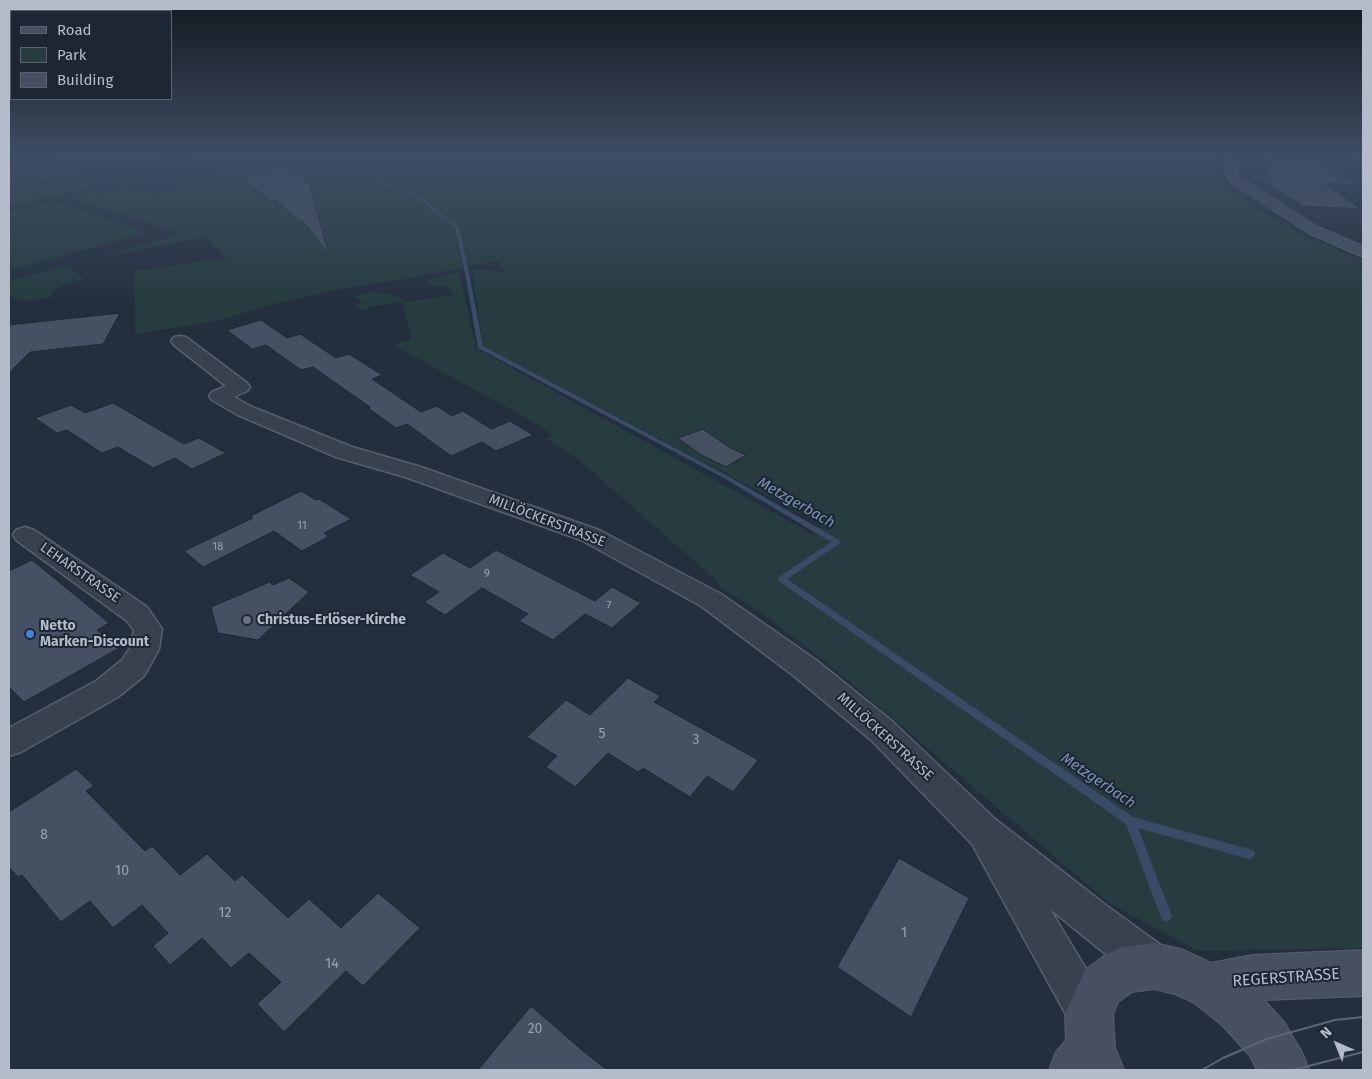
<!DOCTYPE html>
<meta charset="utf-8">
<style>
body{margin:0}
#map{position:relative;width:1372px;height:1079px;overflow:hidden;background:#242f3e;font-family:"Fira Sans",sans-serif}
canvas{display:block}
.frame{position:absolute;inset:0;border:10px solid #b4bcc9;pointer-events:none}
.legend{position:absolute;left:10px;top:10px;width:162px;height:90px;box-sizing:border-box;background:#1d2633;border:1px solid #59626f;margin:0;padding:6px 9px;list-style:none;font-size:15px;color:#b4bcc9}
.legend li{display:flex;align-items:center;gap:10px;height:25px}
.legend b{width:25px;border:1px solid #59626f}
.north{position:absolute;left:1312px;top:1019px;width:50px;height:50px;-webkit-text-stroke:4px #1d2633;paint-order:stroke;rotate:316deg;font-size:14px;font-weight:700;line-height:20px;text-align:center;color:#b4bcc9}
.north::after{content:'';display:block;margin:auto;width:18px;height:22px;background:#b4bcc9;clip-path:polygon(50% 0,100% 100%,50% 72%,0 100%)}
</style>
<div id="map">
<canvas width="1372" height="1079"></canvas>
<div class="frame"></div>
<ul class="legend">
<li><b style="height:6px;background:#465061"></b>Road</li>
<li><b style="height:14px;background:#263c3f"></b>Park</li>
<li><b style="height:14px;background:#455162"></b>Building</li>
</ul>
<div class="north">N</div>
</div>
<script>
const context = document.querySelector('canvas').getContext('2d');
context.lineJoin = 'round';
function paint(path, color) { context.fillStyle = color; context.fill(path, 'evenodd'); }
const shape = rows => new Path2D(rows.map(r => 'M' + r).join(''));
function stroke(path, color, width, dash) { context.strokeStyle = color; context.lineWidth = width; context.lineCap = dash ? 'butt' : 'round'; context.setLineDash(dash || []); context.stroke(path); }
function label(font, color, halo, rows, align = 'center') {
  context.font = font + ' "Fira Sans",sans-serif'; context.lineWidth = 4; context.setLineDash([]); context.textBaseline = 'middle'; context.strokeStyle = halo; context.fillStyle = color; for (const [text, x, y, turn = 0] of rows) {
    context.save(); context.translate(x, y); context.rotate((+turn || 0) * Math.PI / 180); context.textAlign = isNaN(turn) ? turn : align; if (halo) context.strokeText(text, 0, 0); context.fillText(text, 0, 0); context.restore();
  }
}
const green = shape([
 [77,155,172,155,136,161,135,164,9,188,9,162,21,165,21,167],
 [205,155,1213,155,1215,175,1225,185,1260,211,1306,237,1363,260,1363,948,1198,951,1109,903,825,661,770,619,720,587,716,580,580,461,547,439,553,435,530,420,393,345,411,339,403,302,373,306,363,310,354,305,364,302,353,296,371,291,376,294,384,292,398,296,404,302,455,295,448,286,432,286,427,280,459,272,476,348,812,534,823,525,483,346,472,269,505,272,497,261,405,279,334,290,274,304,212,322,135,334,135,271,225,258,206,237,99,257,172,236,175,232,70,197,90,192,97,194,127,186,150,194,178,190,175,188,198,182,189,179,221,171,171,170],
 [75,178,99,186,9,206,9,192],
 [53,202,146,233,14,269,9,267,9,212],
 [62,266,72,269,84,279,68,283,58,287,49,298,23,301,9,295,9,281]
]);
const stream = shape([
 [399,155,402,155,400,167,393,173,380,178,378,182,418,195,459,227,469,273,483,346,726,475,839,540,840,542,839,544,787,579,1133,817,1249,849,1253,850,1255,854,1253,858,1249,859,1138,828,1172,916,1170,920,1166,922,1162,920,1126,824,779,581,778,579,779,577,831,542,722,477,478,348,465,273,455,227,416,197,374,182,378,176,391,171,397,166,399,155],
 [848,156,853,159,853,161,851,161,847,158,848,156]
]);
const building = shape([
 [1264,155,1315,155,1355,185,1324,183,1361,209,1303,206,1251,174,1268,175,1265,171,1269,172,1259,159,1268,160,1264,155],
 [282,160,310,185,329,255,303,221,300,221,275,200,272,201,244,181,282,160],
 [120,313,103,344,30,352,9,373,9,325,120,313],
 [261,320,287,338,300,334,336,358,349,354,382,375,372,379,421,412,437,406,452,416,463,411,491,429,510,421,533,435,496,451,482,442,451,456,407,424,396,428,368,408,370,407,313,367,301,370,266,345,252,349,227,330,261,320],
 [113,403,184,444,199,438,226,453,192,469,175,458,153,468,118,447,102,453,67,430,57,433,35,418,71,405,85,413,113,403],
 [703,429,729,447,746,455,726,467,701,455,678,438,703,429],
 [301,491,316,500,319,499,351,519,324,533,328,537,302,551,274,531,203,567,184,551,253,518,251,516,301,491],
 [496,550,595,601,612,587,641,603,612,628,585,614,553,640,519,621,528,614,482,588,445,615,424,602,439,592,410,575,443,553,470,568,496,550],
 [32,560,109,623,97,630,119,648,24,702,9,687,9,571,32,560],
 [289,578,309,592,258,640,218,633,211,607,270,582,273,585,289,578],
 [628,678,660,696,654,702,758,760,733,792,707,776,690,797,643,768,638,772,608,753,575,787,546,767,557,756,527,737,566,700,590,715,628,678],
 [76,769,94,786,86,791,145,851,152,846,180,875,207,854,235,881,242,875,288,918,309,899,341,928,378,893,420,928,363,986,346,971,284,1032,257,1004,281,982,249,953,231,968,202,938,170,965,153,946,168,933,142,905,113,928,90,901,61,922,22,875,18,877,9,867,9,812,76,769],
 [899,858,969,898,911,1017,837,967,899,858],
 [531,1006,583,1051,607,1070,478,1070,531,1006]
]);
const minor = shape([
 [1353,155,1363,155,1363,163,1359,162,1353,155],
 [180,336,186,337,247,383,250,387,247,391,234,397,252,407,352,447,421,467,599,530,721,594,816,660,893,722,995,819,1107,906,1169,951,1175,966,1169,981,1154,987,1139,981,1050,909,1104,999,1111,1014,1104,1029,1089,1036,1074,1029,972,844,871,740,794,676,701,606,581,540,405,477,336,457,238,415,212,400,209,396,212,392,226,386,174,345,171,341,174,337,180,336],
 [25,527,34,530,147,607,162,629,159,649,144,676,118,697,21,752,9,756,9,728,96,681,122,660,130,648,134,630,127,621,16,540,13,535,16,530,25,527]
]);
const secondary = shape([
 [1227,155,1239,155,1238,175,1240,177,1318,227,1363,246,1363,257,1308,233,1232,183,1226,175,1227,155],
 [1154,943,1181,949,1211,963,1252,955,1363,950,1363,996,1264,1000,1284,1022,1302,1052,1309,1070,1257,1070,1250,1056,1223,1026,1193,1002,1175,994,1154,989,1132,992,1118,1002,1113,1014,1115,1048,1124,1070,1049,1070,1056,1052,1066,1040,1065,1014,1085,970,1107,954,1123,947,1154,943]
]);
const tram = shape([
 [1202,1070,1223,1058,1267,1039,1335,1020,1363,1017],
 [1293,1070,1363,1052]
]);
const markers = [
 [247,620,5,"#6b7280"],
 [30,634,5,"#3f7fe0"]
];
const numberNames = [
 ["11",302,526],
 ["18",218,547],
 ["9",487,574],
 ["7",609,606]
];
const streetNames = [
 ["MILLÖCKERSTRASSE",547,521,21],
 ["LEHARSTRASSE",80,573,35],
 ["MILLÖCKERSTRASSE",885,737,42]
];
const poiNames = [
 ["Christus-Erlöser-Kirche",257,620],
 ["Netto",40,626],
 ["Marken-Discount",40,642]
];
const nearNumbernames = [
 ["5",602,734],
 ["3",696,740],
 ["8",44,835],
 ["10",122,871],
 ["12",225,913],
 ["1",904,933],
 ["14",332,964],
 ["20",535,1029]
];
const waterNames = [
 ["Metzgerbach",796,503,30],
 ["Metzgerbach",1098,781,34]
];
const nearStreetnames = [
 ["REGERSTRASSE",1286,978,-4]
];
paint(green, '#263c3f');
paint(stream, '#394c67');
paint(building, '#455162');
stroke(building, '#1f2835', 1);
stroke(minor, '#565f6c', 3);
stroke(secondary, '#565f6c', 2);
paint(minor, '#38414e');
paint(secondary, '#465061');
stroke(tram, '#5a6575', 2);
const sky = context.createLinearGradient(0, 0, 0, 306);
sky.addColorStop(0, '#141a22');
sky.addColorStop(0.51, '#3f4d63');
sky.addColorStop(1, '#3f4d6300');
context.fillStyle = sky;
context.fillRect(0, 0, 1372, 306);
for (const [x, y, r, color] of markers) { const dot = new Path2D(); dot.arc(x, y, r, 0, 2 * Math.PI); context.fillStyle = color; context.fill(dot); stroke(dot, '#1d2633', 2); }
label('11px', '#98a1af', null, numberNames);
label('14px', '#b4bcc9', '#1d2633', streetNames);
label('bold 14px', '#b4bcc9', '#1d2633', poiNames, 'left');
label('14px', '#98a1af', null, nearNumbernames);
label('italic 15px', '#7c92b1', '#1d2633', waterNames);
label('16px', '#b4bcc9', '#1d2633', nearStreetnames);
</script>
